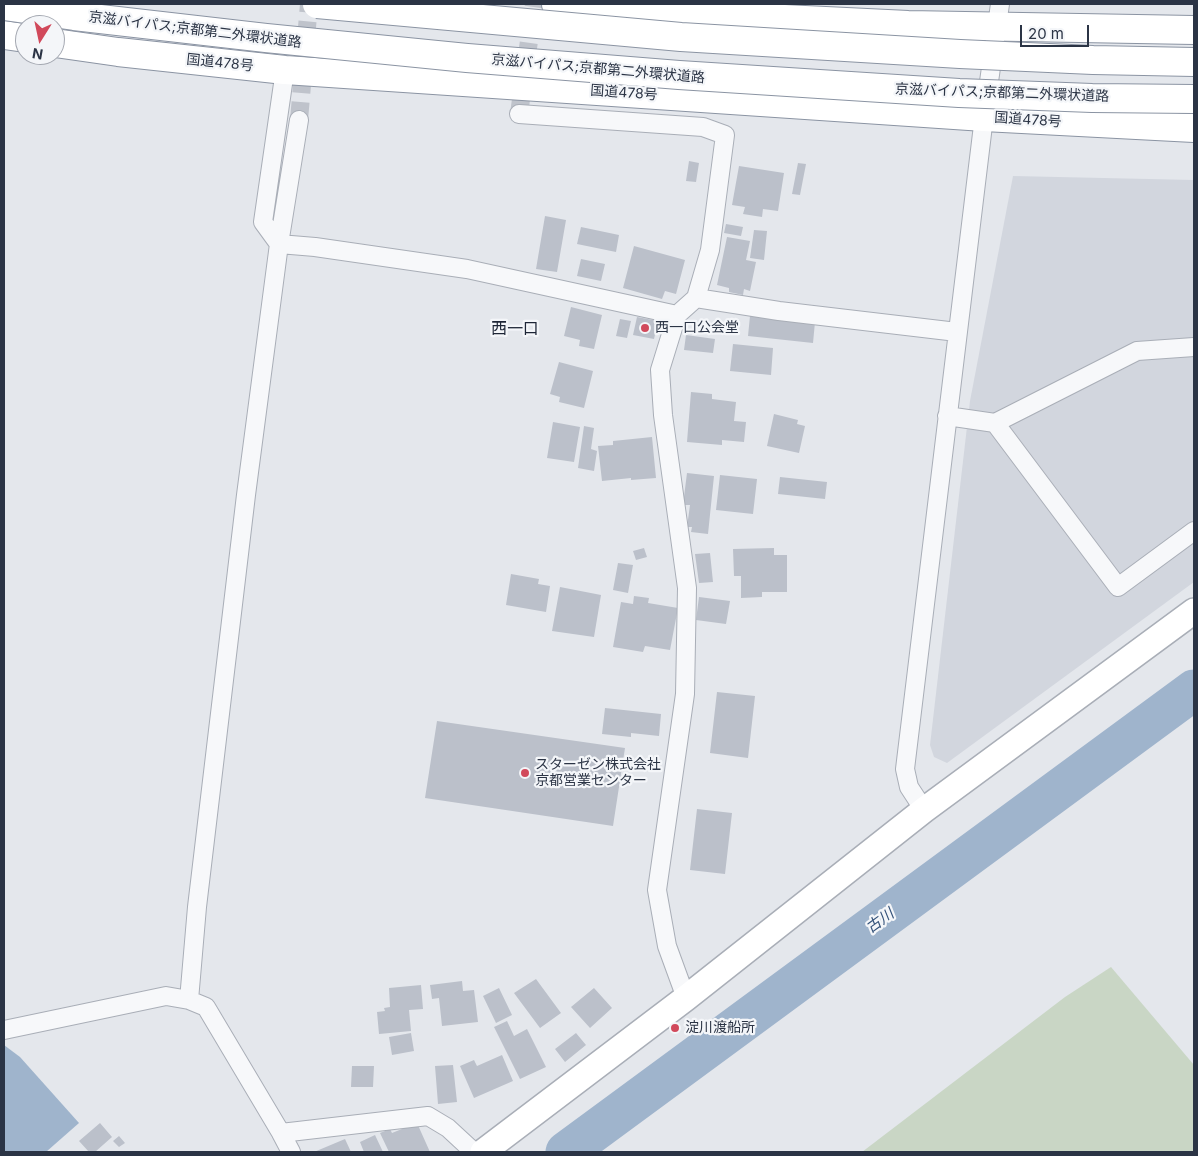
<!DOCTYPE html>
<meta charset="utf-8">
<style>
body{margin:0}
#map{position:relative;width:1198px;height:1156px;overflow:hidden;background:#e4e7ec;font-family:Inter,sans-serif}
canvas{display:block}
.frame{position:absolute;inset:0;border:5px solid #2b3445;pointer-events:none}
.north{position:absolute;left:15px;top:15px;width:50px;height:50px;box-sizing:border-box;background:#f4f6f9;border:1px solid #a4a8b1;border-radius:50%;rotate:190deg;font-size:14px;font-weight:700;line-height:20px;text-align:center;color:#2b3445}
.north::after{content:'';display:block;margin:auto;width:18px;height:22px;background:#d1495b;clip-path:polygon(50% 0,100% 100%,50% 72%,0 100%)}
.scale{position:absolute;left:1020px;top:25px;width:69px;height:22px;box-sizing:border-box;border:2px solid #2b3445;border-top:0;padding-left:6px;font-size:15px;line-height:18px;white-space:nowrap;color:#2b3445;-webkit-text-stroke:4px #f4f6f9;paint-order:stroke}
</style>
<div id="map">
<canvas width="1198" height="1156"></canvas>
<div class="frame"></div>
<div class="north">N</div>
<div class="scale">20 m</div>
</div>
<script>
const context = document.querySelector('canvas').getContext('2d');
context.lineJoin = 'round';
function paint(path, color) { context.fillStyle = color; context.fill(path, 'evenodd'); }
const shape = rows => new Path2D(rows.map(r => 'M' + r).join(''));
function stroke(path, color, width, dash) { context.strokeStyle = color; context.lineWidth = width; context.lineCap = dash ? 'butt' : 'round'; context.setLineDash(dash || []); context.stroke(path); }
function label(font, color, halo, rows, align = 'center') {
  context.font = font + ' Inter,"Noto Sans JP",sans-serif'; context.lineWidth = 4.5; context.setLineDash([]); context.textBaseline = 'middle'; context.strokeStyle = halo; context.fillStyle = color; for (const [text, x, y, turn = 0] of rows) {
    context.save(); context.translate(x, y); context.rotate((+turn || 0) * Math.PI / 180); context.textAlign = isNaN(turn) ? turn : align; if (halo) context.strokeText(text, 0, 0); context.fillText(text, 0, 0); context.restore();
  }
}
const built = shape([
 [1013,176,1194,180,1194,582,947,763,934,757,930,745,970,401]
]);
const green = shape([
 [1111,967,1194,1065,1194,1152,862,1152,1065,997]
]);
const water = shape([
 [4,1045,20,1057,79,1123,46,1152,4,1152]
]);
const river = shape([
 [566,1152,1194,690]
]);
const building = shape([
 [689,161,699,163,696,182,686,181],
 [798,163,806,164,800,195,792,194],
 [739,166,784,173,778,211,763,209,762,217,743,214,745,207,732,205],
 [545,216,566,220,557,272,536,269],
 [726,224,743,227,741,236,724,233],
 [581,227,619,235,616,252,577,244],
 [754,230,767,231,764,260,750,258],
 [727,237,750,241,746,260,756,262,750,291,744,289,743,295,729,292,729,288,717,285],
 [634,246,685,260,676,294,665,291,662,299,623,288],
 [581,259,605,264,601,281,577,276],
 [571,307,602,315,594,349,579,346,580,340,564,336],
 [750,316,815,322,813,343,748,336],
 [637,317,658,321,654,339,633,335],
 [620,319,631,321,627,338,616,336],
 [686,335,715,339,713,353,684,350],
 [733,344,773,348,771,375,730,371],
 [559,362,593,371,584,408,559,402,560,397,550,394],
 [691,392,712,394,712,399,736,402,734,421,746,422,744,442,722,440,722,445,687,442],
 [774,414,798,420,797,424,805,426,799,453,767,446],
 [553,422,580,427,574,462,547,458],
 [584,426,594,428,591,449,597,451,594,471,578,468],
 [652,437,656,478,631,480,631,478,602,481,598,446,613,445,613,441],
 [687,473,714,476,708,534,691,532,692,527,687,527,690,505,683,505],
 [720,475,757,479,753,514,716,510],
 [780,477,827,482,825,499,778,494],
 [644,548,647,557,636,560,633,551],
 [774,548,774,555,787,555,787,592,762,592,762,597,741,598,741,576,734,576,733,549],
 [710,553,713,582,699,583,695,554],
 [618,563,633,565,628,593,613,590],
 [511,574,539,579,538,584,550,586,546,612,506,605],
 [560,587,601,595,594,637,552,631],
 [634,596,649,598,648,603,678,608,670,650,645,646,643,652,613,647,621,602,633,604],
 [699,597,730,601,726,624,696,620],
 [717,692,755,696,748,758,710,753],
 [605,708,661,714,659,736,631,733,631,737,602,734],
 [437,721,625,748,613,826,425,798],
 [697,809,732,813,725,874,690,870],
 [536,979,561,1013,540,1028,514,993],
 [462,981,463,991,474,990,478,1022,442,1026,439,998,432,999,430,985],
 [421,985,423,1009,409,1010,411,1031,379,1034,377,1012,385,1011,384,1008,390,1007,389,988],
 [499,988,512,1015,496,1023,483,996],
 [594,988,612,1008,590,1028,571,1007],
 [507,1021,514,1036,527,1029,546,1067,520,1079,494,1027],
 [411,1033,414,1051,392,1055,389,1037],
 [576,1033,586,1045,565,1062,555,1049],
 [502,1055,513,1081,474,1098,460,1066,474,1060,477,1066],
 [453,1065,457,1102,438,1104,435,1066],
 [352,1066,374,1066,373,1087,351,1087],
 [100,1123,112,1137,95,1152,89,1152,79,1141],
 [417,1123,430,1152,389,1152,380,1133,390,1129,392,1133],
 [375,1135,383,1152,364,1152,360,1142],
 [119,1136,125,1143,119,1147,113,1141],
 [345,1139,351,1152,314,1152]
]);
const streetTunnel = shape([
 [519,114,534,4],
 [299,120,309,4]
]);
const street = shape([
 [519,114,703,127,725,135,710,250,696,298],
 [279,244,315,247,467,269,677,315],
 [279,244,263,222,285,70],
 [1194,347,1137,351,995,423,1118,587,1194,531],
 [947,416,995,423],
 [924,810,909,787,905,769,984,117,1000,4],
 [686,998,667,946,657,890,685,694,687,588,663,415,660,370,677,315,696,298,779,311,957,332],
 [189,1000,197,907,246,495,279,244,299,120],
 [4,1030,166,996,189,1000,206,1007,281,1133,428,1116,448,1128,474,1152],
 [281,1133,291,1152]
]);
const secondary = shape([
 [483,1152,686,998,924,810,1194,611]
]);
const highway = shape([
 [556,4,681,14,908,25,1194,30],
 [4,35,25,38],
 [55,43,118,52,285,70,984,117,1194,128]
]);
const highwayBridge = shape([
 [317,4,681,37,960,54,1093,60,1194,62],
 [4,6,74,16,266,38,467,58,679,75,959,93,1092,98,1194,99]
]);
const markers = [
 [645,328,5,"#d1495b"],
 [525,773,5,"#d1495b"],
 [675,1028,5,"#d1495b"]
];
const streetNames = [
 ["京滋バイパス;京都第二外環状道路",195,30,7],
 ["国道478号",220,63,6],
 ["京滋バイパス;京都第二外環状道路",598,69,5],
 ["国道478号",624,93,4],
 ["京滋バイパス;京都第二外環状道路",1002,93,2],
 ["国道478号",1028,120,4]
];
const poiNames = [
 ["西一口公会堂",655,328],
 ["スターゼン株式会社",535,765],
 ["京都営業センター",535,781],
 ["淀川渡船所",685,1028]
];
const waterNames = [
 ["古川",880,921,-36]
];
const quarterNames = [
 ["西一口",515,329]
];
paint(built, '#d2d6de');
paint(green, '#c9d6c5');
paint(water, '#9fb4cc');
stroke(river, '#9fb4cc', 41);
paint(building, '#bbc0ca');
stroke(streetTunnel, '#bfc3cb', 18, [18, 9]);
stroke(street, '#a9aeb7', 20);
stroke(secondary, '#a9aeb7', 28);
stroke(highway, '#8b94a3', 30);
stroke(street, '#f7f8fa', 18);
stroke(secondary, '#fff', 25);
stroke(highway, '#fff', 28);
stroke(highwayBridge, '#8b94a3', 30, []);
stroke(highwayBridge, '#fff', 28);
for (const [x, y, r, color] of markers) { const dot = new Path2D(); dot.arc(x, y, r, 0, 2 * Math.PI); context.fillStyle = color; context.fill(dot); stroke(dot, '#f4f6f9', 2); }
label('14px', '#2b3445', '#f4f6f9', streetNames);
label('14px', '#2b3445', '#f4f6f9', poiNames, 'left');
label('italic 15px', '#34527a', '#f4f6f9', waterNames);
label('16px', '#1d2536', '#f4f6f9', quarterNames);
</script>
